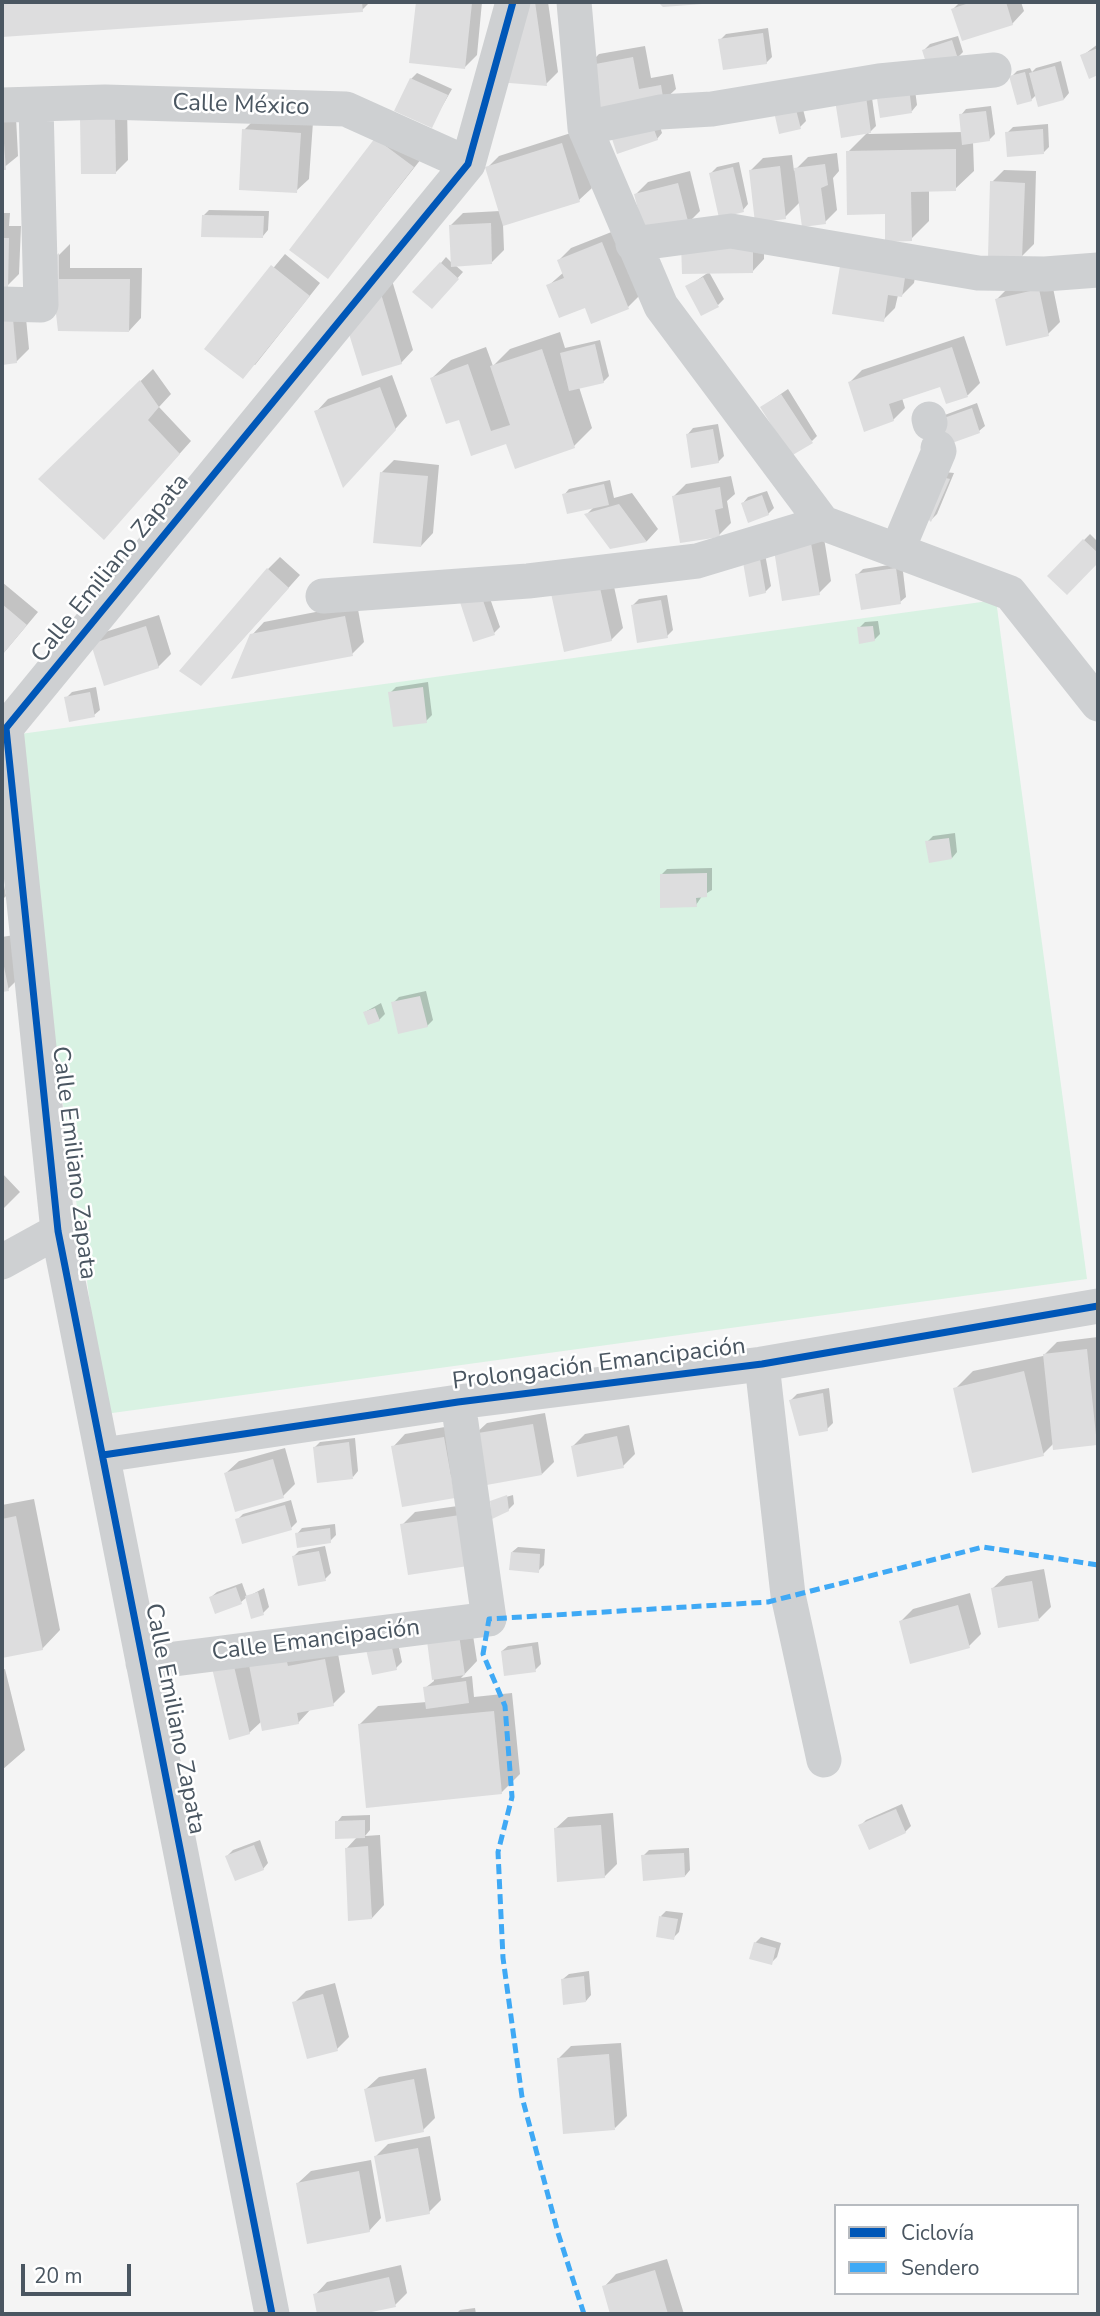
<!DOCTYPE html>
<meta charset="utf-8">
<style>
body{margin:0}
#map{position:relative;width:1100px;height:2316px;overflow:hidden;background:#f4f4f4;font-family:"Nunito Sans",sans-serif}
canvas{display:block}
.frame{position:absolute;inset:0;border:4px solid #4a5661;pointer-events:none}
.legend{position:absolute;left:834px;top:2204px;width:245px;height:91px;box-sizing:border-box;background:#fff;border:2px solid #b7bbc0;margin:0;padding:9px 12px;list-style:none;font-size:21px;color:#4a5661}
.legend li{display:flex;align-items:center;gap:14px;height:35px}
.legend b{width:35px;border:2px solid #b7bbc0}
.scale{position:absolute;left:21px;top:2264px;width:110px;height:32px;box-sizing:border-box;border:4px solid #4a5661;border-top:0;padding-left:9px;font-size:21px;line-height:24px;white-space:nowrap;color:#4a5661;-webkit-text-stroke:5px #fff;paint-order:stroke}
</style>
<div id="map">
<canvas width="1100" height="2316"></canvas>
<div class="frame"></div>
<ul class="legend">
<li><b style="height:9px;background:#0057b8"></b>Ciclovía</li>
<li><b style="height:9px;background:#3fa9f5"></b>Sendero</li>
</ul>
<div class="scale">20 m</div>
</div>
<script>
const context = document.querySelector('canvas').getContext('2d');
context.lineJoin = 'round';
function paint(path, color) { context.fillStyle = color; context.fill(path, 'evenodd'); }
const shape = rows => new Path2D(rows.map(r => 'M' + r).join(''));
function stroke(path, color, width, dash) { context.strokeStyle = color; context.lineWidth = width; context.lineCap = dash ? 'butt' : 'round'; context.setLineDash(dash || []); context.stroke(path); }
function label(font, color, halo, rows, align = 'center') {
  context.font = font + ' "Nunito Sans",sans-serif'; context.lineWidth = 5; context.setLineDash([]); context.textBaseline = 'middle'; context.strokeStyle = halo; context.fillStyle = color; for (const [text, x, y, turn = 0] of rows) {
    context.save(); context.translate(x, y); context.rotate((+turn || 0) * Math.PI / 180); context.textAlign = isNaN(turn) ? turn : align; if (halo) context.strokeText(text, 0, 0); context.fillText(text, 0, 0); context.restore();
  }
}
const green = shape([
 [996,600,1087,1279,105,1414,13,735]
]);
const shadow = shape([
 [2,2,370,2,362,10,2,35],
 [417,2,482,2,477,55,465,67,411,62],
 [521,2,548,2,558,72,546,84],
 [960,2,1021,2,1024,11,1012,24,953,9],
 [768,28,772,57,766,63,720,40,726,34],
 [958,36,963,52,957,58,924,50,930,44],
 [1098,44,1098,74,1090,77,1082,56],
 [645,46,651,78,673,74,676,89,663,101,587,66,599,54],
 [1061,61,1069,93,1064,99,1036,95,1031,100,1011,77,1017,71,1030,68,1032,72,1036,68],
 [417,73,452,89,431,126,411,79],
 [914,82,917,105,912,111,881,116],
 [870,84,876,126,868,134,963,132,961,115,966,109,991,106,995,134,989,140,973,142,974,171,955,189,929,190,929,221,911,239,886,213,848,152,868,132,842,89],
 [799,93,806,121,800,127,781,132],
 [15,98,18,156,2,169,2,99],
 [127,107,128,160,115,173,82,120],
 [655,111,662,133,657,139,618,151],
 [256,118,313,122,309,179,296,191,244,130],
 [1048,124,1049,147,1043,153,1007,133,1013,127],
 [388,127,425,154,328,277],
 [574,132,592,188,579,200,503,224,504,250,491,263,455,265,463,272,437,301,441,263,446,257,452,263,451,225,463,213,500,211,487,168,499,156],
 [837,153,839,171,833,178,837,210,825,222,800,202,785,217,751,170,763,158,792,155,794,171,808,157],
 [739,162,748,204,743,210,711,173,717,167],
 [1004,170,1036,171,1034,244,1022,256,992,182],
 [690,171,700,211,688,223,636,194,648,182],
 [209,210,269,211,268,230,263,236,203,216],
 [2,213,10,213,9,226,21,226,19,274,7,286,2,286],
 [764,230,764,259,752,272,683,244],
 [614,231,640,295,628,307,586,306,548,286,564,272,559,260,571,248],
 [70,244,70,268,142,268,141,318,129,331,59,330,52,262],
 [285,254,320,283,255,365,206,349],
 [918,259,914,283,902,295,898,295,895,308,883,320,843,261],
 [709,272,724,299,718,305,687,287],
 [391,277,413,350,401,363,347,322],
 [1051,278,1060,322,1048,334,997,299,1009,287],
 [25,308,29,349,16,362,2,363,2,310],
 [560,332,565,348,600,340,609,376,603,382,579,387,592,428,574,446,507,442,460,417,432,378,451,360,486,347,493,366,510,349],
 [964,336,980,383,968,395,947,402,941,385,902,398,905,408,893,420,850,382,862,370],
 [153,369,171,394,159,407,191,441,116,525,40,479],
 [392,375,407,416,355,474,316,412,328,399],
 [788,389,817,436,812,441,762,407],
 [977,403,985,426,979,431,934,419],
 [718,424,724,456,718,462,688,434,693,428],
 [394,460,439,465,433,533,421,546,381,473],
 [945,472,954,473,937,514,931,520],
 [731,476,735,494,727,501,731,523,719,535,674,496,686,484],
 [610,480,614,498,632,493,658,529,647,541,610,547,587,514,595,506,564,495,569,489],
 [767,491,774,508,768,514,743,503,748,497],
 [823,532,831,581,819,593,776,550],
 [1090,534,1098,542,1098,560,1067,593,1049,576],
 [765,554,771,586,765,592,744,562],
 [280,557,300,575,213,672,268,569],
 [902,563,906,597,900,602,857,575,863,569],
 [610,568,623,628,611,640,565,650],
 [2,582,38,612,2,655],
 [485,584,500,627,494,633,475,640],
 [667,595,673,630,667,636,633,605,639,599],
 [357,604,364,642,352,654,252,635,264,622],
 [159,615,171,654,158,667,93,644,105,632],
 [878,621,880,634,874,640,859,628,865,622],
 [428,682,432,715,426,721,390,693,396,687],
 [96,687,100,710,94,715,66,698,72,692],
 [955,833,957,852,952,858,927,842,933,836],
 [712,868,712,890,702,896,696,905,661,875,667,869],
 [2,874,6,896,2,900],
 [14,935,20,977,8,989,2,991,2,937],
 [426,991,433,1020,427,1026,393,1003,399,997],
 [381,1003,385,1014,379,1020,365,1012],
 [2,1173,20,1192,2,1210],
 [1098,1337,1096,1444,1054,1443,1043,1454,955,1389,973,1371,1043,1356,1057,1342],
 [829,1388,833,1423,827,1429,791,1400,797,1394],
 [545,1413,554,1462,542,1474,474,1435,487,1423],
 [456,1425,467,1484,393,1447,405,1434],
 [629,1425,635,1454,623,1466,573,1446,585,1434],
 [355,1438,358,1471,353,1477,315,1447,320,1442],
 [285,1448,295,1484,283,1496,226,1473,239,1461],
 [513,1495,514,1504,508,1510,492,1501],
 [34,1499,60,1630,42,1649,2,1657,2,1505],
 [291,1500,297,1522,291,1528,237,1520,243,1514],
 [472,1504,479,1552,402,1525,415,1512],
 [335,1524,336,1535,330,1541,297,1534,302,1528],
 [325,1546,331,1573,325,1579,293,1557,299,1551],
 [518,1547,545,1549,544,1565,538,1571,512,1552],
 [1044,1569,1051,1607,1039,1619,993,1588,1006,1576],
 [242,1583,247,1597,241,1602,211,1597,217,1592],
 [264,1588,269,1607,263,1613,247,1597],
 [970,1593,981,1634,969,1646,901,1621,913,1609],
 [470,1616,477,1661,461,1678,472,1676,474,1697,512,1693,520,1774,501,1793,360,1724,378,1706,427,1702,425,1688,434,1681,427,1633],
 [396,1634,402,1662,396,1668,373,1673],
 [538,1642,541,1664,535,1670,502,1651,508,1646],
 [337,1648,345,1692,333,1704,310,1710,298,1723,262,1721,249,1733,214,1668,245,1651,249,1667,263,1653],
 [5,1669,25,1750,2,1770,2,1670],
 [902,1804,911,1826,905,1832,860,1826,866,1820],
 [613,1813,617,1864,604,1877,555,1829,568,1817],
 [370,1815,370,1830,365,1836,380,1835,384,1905,372,1918,347,1848,358,1836,337,1822,342,1816],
 [260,1840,268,1863,263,1869,227,1856,233,1850],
 [689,1848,690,1870,685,1876,643,1856,649,1850],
 [666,1911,683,1913,679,1932,673,1938,661,1916],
 [761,1937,781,1943,777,1957,771,1963,755,1943],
 [589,1971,591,1995,586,2001,563,1979,569,1974],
 [335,1983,349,2037,337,2049,294,2003,306,1991],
 [621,2043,627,2116,615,2128,559,2058,571,2046],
 [426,2068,435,2118,423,2130,366,2089,379,2077],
 [430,2136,441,2200,429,2212,376,2156,388,2144],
 [371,2160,381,2218,369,2231,298,2183,311,2171],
 [667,2259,684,2314,612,2314,604,2287,616,2274],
 [401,2265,407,2293,395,2305,354,2314,319,2314,315,2295,327,2282],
 [475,2308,476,2314,456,2314,460,2310]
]);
const building = shape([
 [2,2,362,2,363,12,2,37],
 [416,2,472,3,465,69,409,63],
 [519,2,535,2,547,86,497,82],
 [658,2,702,2,702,4,663,7],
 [972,2,1006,2,1013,25,962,41,951,9],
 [763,33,767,64,723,70,718,39],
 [952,40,958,59,928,69,922,50],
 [1098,48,1098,75,1089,79,1080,55],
 [633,57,639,89,661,85,664,103,589,116,585,66],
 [1055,66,1064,100,1038,107,1029,73],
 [1025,72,1032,101,1017,105,1009,76],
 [410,78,448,95,432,128,394,111],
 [909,87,912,113,880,118,876,92],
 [865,89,871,133,841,138,834,94],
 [793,98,801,129,779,134,772,103],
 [986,111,990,141,962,145,959,114],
 [649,116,658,140,617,154,609,130],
 [2,117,6,170,2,170],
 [80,119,115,119,116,174,81,174],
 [242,129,301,133,297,193,239,190],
 [1043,129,1044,154,1007,157,1005,132],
 [375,138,414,167,328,279,289,250],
 [562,143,580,202,503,226,485,167],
 [956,149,956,191,911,192,912,241,885,242,885,214,847,215,846,151],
 [825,164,828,185,821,188,826,224,802,227,794,168],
 [780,166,786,219,755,223,749,170],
 [733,167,744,212,719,218,709,173],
 [990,181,1025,183,1022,258,988,257],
 [678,183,689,225,645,236,634,194],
 [202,215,264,216,263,238,201,237],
 [491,223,492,264,451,267,449,225],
 [2,238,9,238,8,288,2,288],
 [753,241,753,273,682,274,681,243],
 [602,242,629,309,591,324,585,308,559,318,546,285,564,278,557,260],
 [59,253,59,279,130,279,129,332,58,331,50,261],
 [841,260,906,271,902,297,888,295,884,322,832,314],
 [440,262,459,279,432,309,412,292],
 [271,265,310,296,243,379,204,349],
 [703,277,719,307,701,316,685,286],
 [379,287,402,364,362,376,345,321],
 [1039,289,1049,336,1006,346,995,299],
 [13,319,17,363,2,365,2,320],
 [595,344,604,383,569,391,560,353],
 [952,347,968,397,946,404,940,387,889,404,894,421,864,432,848,382],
 [542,349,575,448,515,469,506,444,471,456,459,420,446,424,430,378,468,364,491,431,510,425,490,366],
 [140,380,159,407,148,420,180,454,104,540,38,479],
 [380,387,396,430,343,488,314,411],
 [781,394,813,443,791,456,760,407],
 [972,408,980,433,938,448,927,424],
 [713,429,719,463,691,468,686,434],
 [380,472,428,476,421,547,373,543],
 [938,476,950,479,931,522,924,515],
 [604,484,609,505,567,514,562,494],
 [720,487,723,508,715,510,720,537,680,543,672,496],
 [762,495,769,515,748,523,741,503],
 [619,504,647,542,610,549,584,514],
 [1083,539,1098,553,1098,563,1067,595,1047,576],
 [811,543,820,595,782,601,774,550],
 [760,559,766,593,749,597,743,562],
 [267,568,289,588,201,686,179,671],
 [896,568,901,604,861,610,855,574],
 [598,579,612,641,564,652,550,589],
 [479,589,495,635,473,642,458,596],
 [661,600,668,638,637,643,631,605],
 [2,604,27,625,2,655],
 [345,616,353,656,231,679,250,634],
 [146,626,159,668,104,686,91,644],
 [873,626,875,641,859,644,857,627],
 [423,687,427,723,393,727,388,692],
 [90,692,95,717,69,722,64,697],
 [949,838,952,859,929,863,925,841],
 [707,873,707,897,696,898,697,907,660,908,660,874],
 [2,957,9,991,2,992],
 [420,996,428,1027,398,1034,391,1002],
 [375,1008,380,1021,368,1025,363,1012],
 [1087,1349,1097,1445,1053,1450,1043,1354],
 [1024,1371,1044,1456,972,1473,953,1388],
 [823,1393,828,1431,799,1436,789,1400],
 [533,1424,542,1475,481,1486,472,1434],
 [617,1436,624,1468,577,1477,571,1446],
 [444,1437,455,1498,402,1507,391,1446],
 [349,1442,353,1479,317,1483,313,1447],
 [273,1459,284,1498,235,1512,224,1473],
 [507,1495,509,1511,492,1519,490,1501],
 [285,1505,292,1530,242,1544,235,1519],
 [460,1515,468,1566,408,1575,400,1524],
 [16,1516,43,1650,2,1658,2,1519],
 [330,1528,331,1543,297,1548,295,1533],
 [319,1551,326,1581,298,1586,292,1556],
 [511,1552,540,1554,539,1573,509,1570],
 [1032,1581,1039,1621,998,1628,991,1588],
 [236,1587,242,1604,215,1614,209,1597],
 [258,1592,264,1615,251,1619,245,1596],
 [958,1605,970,1648,910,1664,899,1621],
 [458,1628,465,1675,432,1680,426,1633],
 [390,1639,397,1670,372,1675,365,1645],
 [532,1646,536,1672,504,1676,501,1651],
 [286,1658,288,1666,325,1659,334,1706,297,1713,299,1724,262,1731,249,1665],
 [233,1662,250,1734,229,1740,212,1668],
 [466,1681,469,1703,426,1709,423,1687],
 [494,1711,502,1794,366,1808,358,1724],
 [896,1809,906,1833,869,1850,858,1825],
 [365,1820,365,1838,335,1839,335,1821],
 [601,1825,605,1878,557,1882,554,1828],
 [254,1845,264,1870,235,1881,225,1856],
 [368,1846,372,1919,348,1921,345,1848],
 [684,1853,685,1877,643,1881,641,1855],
 [659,1916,678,1919,674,1940,656,1937],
 [754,1942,776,1948,772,1965,749,1959],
 [584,1976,586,2002,563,2005,561,1979],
 [323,1994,338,2051,307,2059,292,2002],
 [609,2054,615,2130,563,2134,557,2058],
 [414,2079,424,2132,375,2142,364,2089],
 [418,2148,430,2214,386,2222,374,2156],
 [359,2171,370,2232,307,2244,296,2183],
 [655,2270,668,2314,610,2314,602,2286],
 [389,2277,396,2307,362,2314,317,2314,313,2294]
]);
const minor = shape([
 [574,2,585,128,661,306,823,523,1010,593,1098,704],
 [2,105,105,102,346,109,468,164],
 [585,128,660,112,712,109,879,81,994,70],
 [633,244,731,231,978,273,1045,274,1098,270],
 [2,304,41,305,36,105],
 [929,419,930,423],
 [897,551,939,451,938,448],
 [323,596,528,581,697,561,823,523],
 [2,1262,58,1231],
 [762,1364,788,1595,824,1760],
 [103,1455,458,1402,762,1364,1098,1306],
 [143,1663,489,1619,458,1402],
 [272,2314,58,1231,6,728,468,164,513,2]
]);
const quiet = shape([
 [584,2314,558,2233,522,2097,503,1958,498,1852,512,1797,505,1706,483,1654,489,1619,768,1602,983,1547,1098,1565]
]);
const cycleway = shape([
 [103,1455,458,1402,762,1364,1098,1306],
 [272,2314,58,1231,6,728,468,164,513,2]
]);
const streetNames = [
 ["Calle México",241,106,2],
 ["Calle Emiliano Zapata",111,569,-51],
 ["Calle Emiliano Zapata",73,1163,83],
 ["Prolongación Emancipación",599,1365,-7],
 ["Calle Emancipación",316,1641,-7],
 ["Calle Emiliano Zapata",174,1719,79]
];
paint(green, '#d9f2e3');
paint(shadow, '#0003');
paint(building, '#ddddde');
stroke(minor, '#ced0d2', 35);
stroke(quiet, '#3fa9f5', 5, [10, 5]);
stroke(cycleway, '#0057b8', 7);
label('24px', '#4a5661', '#fff', streetNames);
</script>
